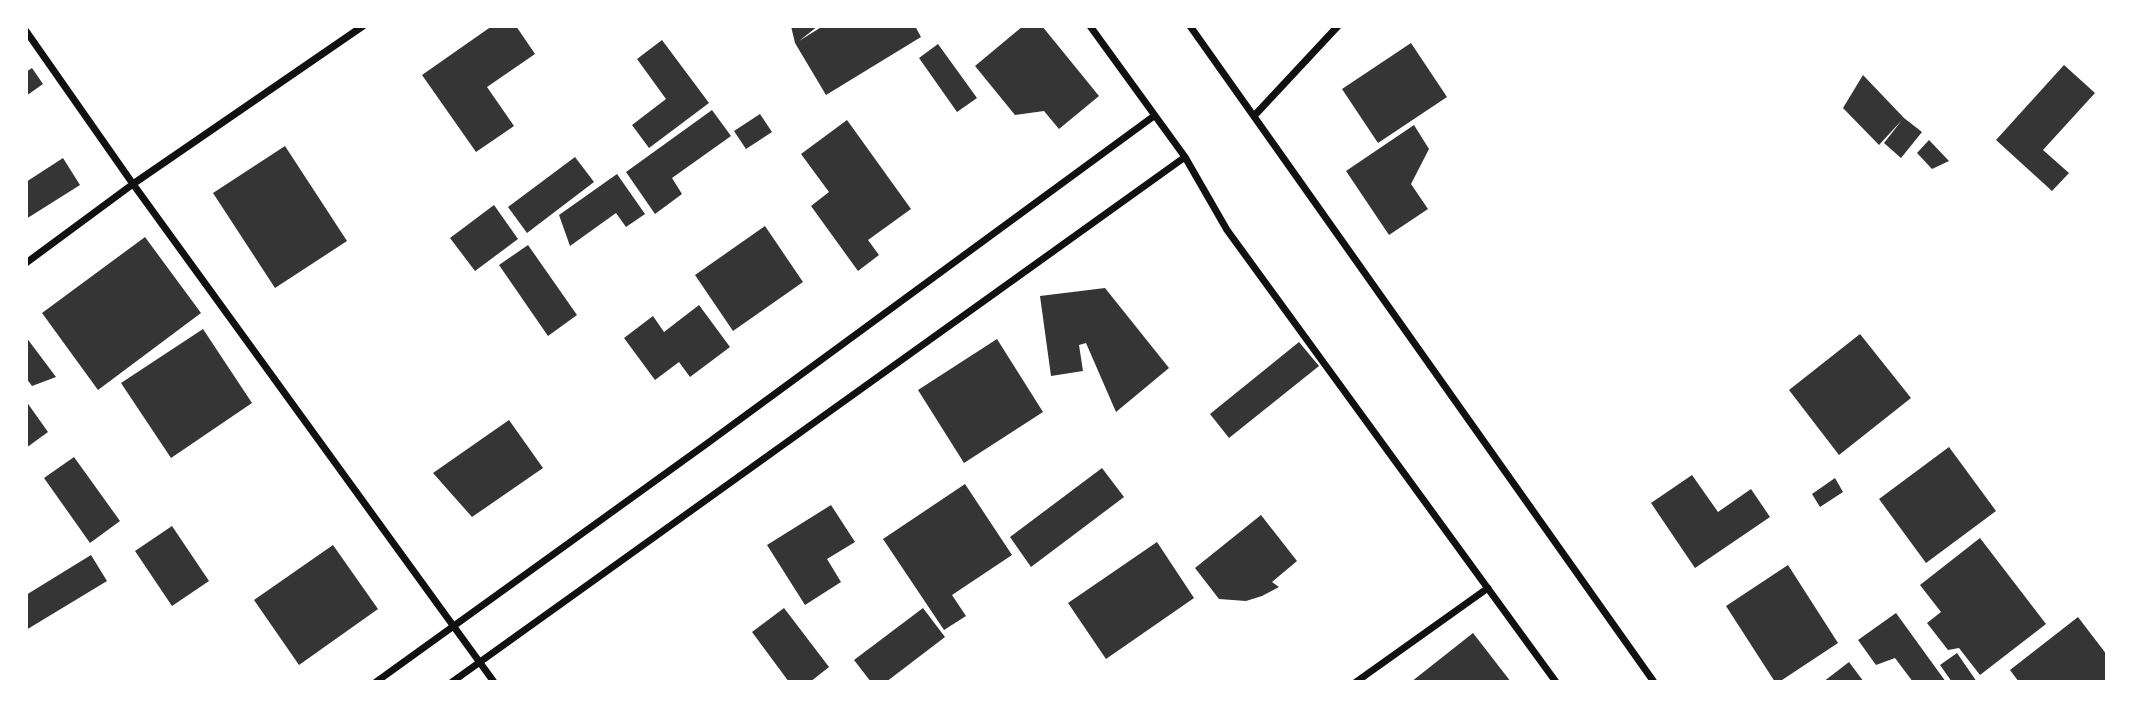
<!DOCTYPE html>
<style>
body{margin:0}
#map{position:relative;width:2133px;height:708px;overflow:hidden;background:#fff;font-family:Poppins,sans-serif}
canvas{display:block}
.frame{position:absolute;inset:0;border:28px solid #fff;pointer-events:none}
</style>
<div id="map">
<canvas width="2133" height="708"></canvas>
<div class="frame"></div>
</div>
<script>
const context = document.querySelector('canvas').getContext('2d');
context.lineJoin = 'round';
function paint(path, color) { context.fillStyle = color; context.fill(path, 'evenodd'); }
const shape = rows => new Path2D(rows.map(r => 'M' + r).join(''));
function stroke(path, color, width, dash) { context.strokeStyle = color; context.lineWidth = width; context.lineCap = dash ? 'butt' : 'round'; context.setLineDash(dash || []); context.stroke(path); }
const building = shape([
 [492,26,516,26,535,54,487,87,514,126,476,152,422,75],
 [791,26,818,26,799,41,823,26,915,26,921,37,826,95,795,43],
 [1023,26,1042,26,1099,96,1059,129,1044,111,1015,115,975,66],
 [662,40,709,103,649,148,632,125,666,99,637,59],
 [1411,43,1447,97,1378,143,1342,89],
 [938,44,977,98,957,112,919,58],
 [2064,65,2095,93,2043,150,2069,173,2052,191,1996,140],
 [32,68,43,84,26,96,26,72],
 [1863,75,1904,118,1922,132,1901,158,1884,143,1902,120,1879,145,1843,108],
 [712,110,731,136,672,178,682,194,655,214,626,172],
 [760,114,772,132,746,149,734,131],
 [847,120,911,209,868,240,879,255,858,271,811,206,829,192,801,154],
 [1414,125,1429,149,1411,184,1428,209,1389,235,1346,171],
 [1929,140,1949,161,1932,169,1917,153],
 [285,146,347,241,275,288,213,193],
 [575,157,594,182,527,233,508,207],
 [63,158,80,185,26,219,26,182],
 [617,174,645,214,626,227,616,213,570,246,559,215],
 [494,205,518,239,475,271,450,238],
 [765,226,803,282,733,331,695,275],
 [145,237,201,313,98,390,42,313],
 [528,245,577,315,548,336,499,265],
 [1105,288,1169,368,1116,412,1086,343,1079,345,1083,371,1051,376,1040,296],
 [699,305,730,347,690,377,679,362,655,380,624,338,653,316,664,332],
 [203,329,252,403,171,458,121,383],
 [1860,334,1911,398,1839,455,1789,390],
 [26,337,56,377,32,386,26,378],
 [997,339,1043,412,964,463,918,390],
 [1299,342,1319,366,1229,438,1210,414],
 [26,401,48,432,26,448],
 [509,420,543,468,472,517,433,473],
 [1949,447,1996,511,1926,563,1879,499],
 [74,457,120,521,90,543,44,478],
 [1102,468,1124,497,1031,567,1010,537],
 [1692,475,1718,512,1751,489,1770,517,1695,568,1651,503],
 [1835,478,1843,492,1820,507,1812,494],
 [965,484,1012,555,952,595,966,616,944,630,883,539],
 [831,505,855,542,827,559,841,582,805,605,767,545],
 [1261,515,1297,561,1272,582,1279,587,1262,596,1246,601,1219,599,1195,568],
 [172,526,209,581,172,606,135,551],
 [1980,538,2046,624,1980,675,1959,648,1948,650,1927,623,1941,612,1920,585],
 [1157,542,1194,598,1106,659,1068,603],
 [333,545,378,609,299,665,254,600],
 [91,555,107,581,26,630,26,595],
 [1788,565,1838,643,1779,682,1775,682,1726,606],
 [784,608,829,667,810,682,789,682,752,632],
 [923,608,945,637,886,682,871,682,854,660],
 [1896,613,1946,682,1913,682,1895,658,1876,665,1858,640],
 [2078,617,2107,655,2107,682,2019,682,2010,670],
 [1473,633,1511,682,1411,682],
 [1957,653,1977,682,1952,682,1940,665],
 [1849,662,1864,682,1823,682]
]);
const minor = shape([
 [1090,26,1185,157,1227,230,1556,682],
 [1190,26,1654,682],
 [26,31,133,184,494,682],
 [1254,116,1338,26],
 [26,263,133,184,363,26],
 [376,682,705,445,1154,116],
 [452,682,1185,157],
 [1356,682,1488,588]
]);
paint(building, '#353535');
stroke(minor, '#111', 7);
</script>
